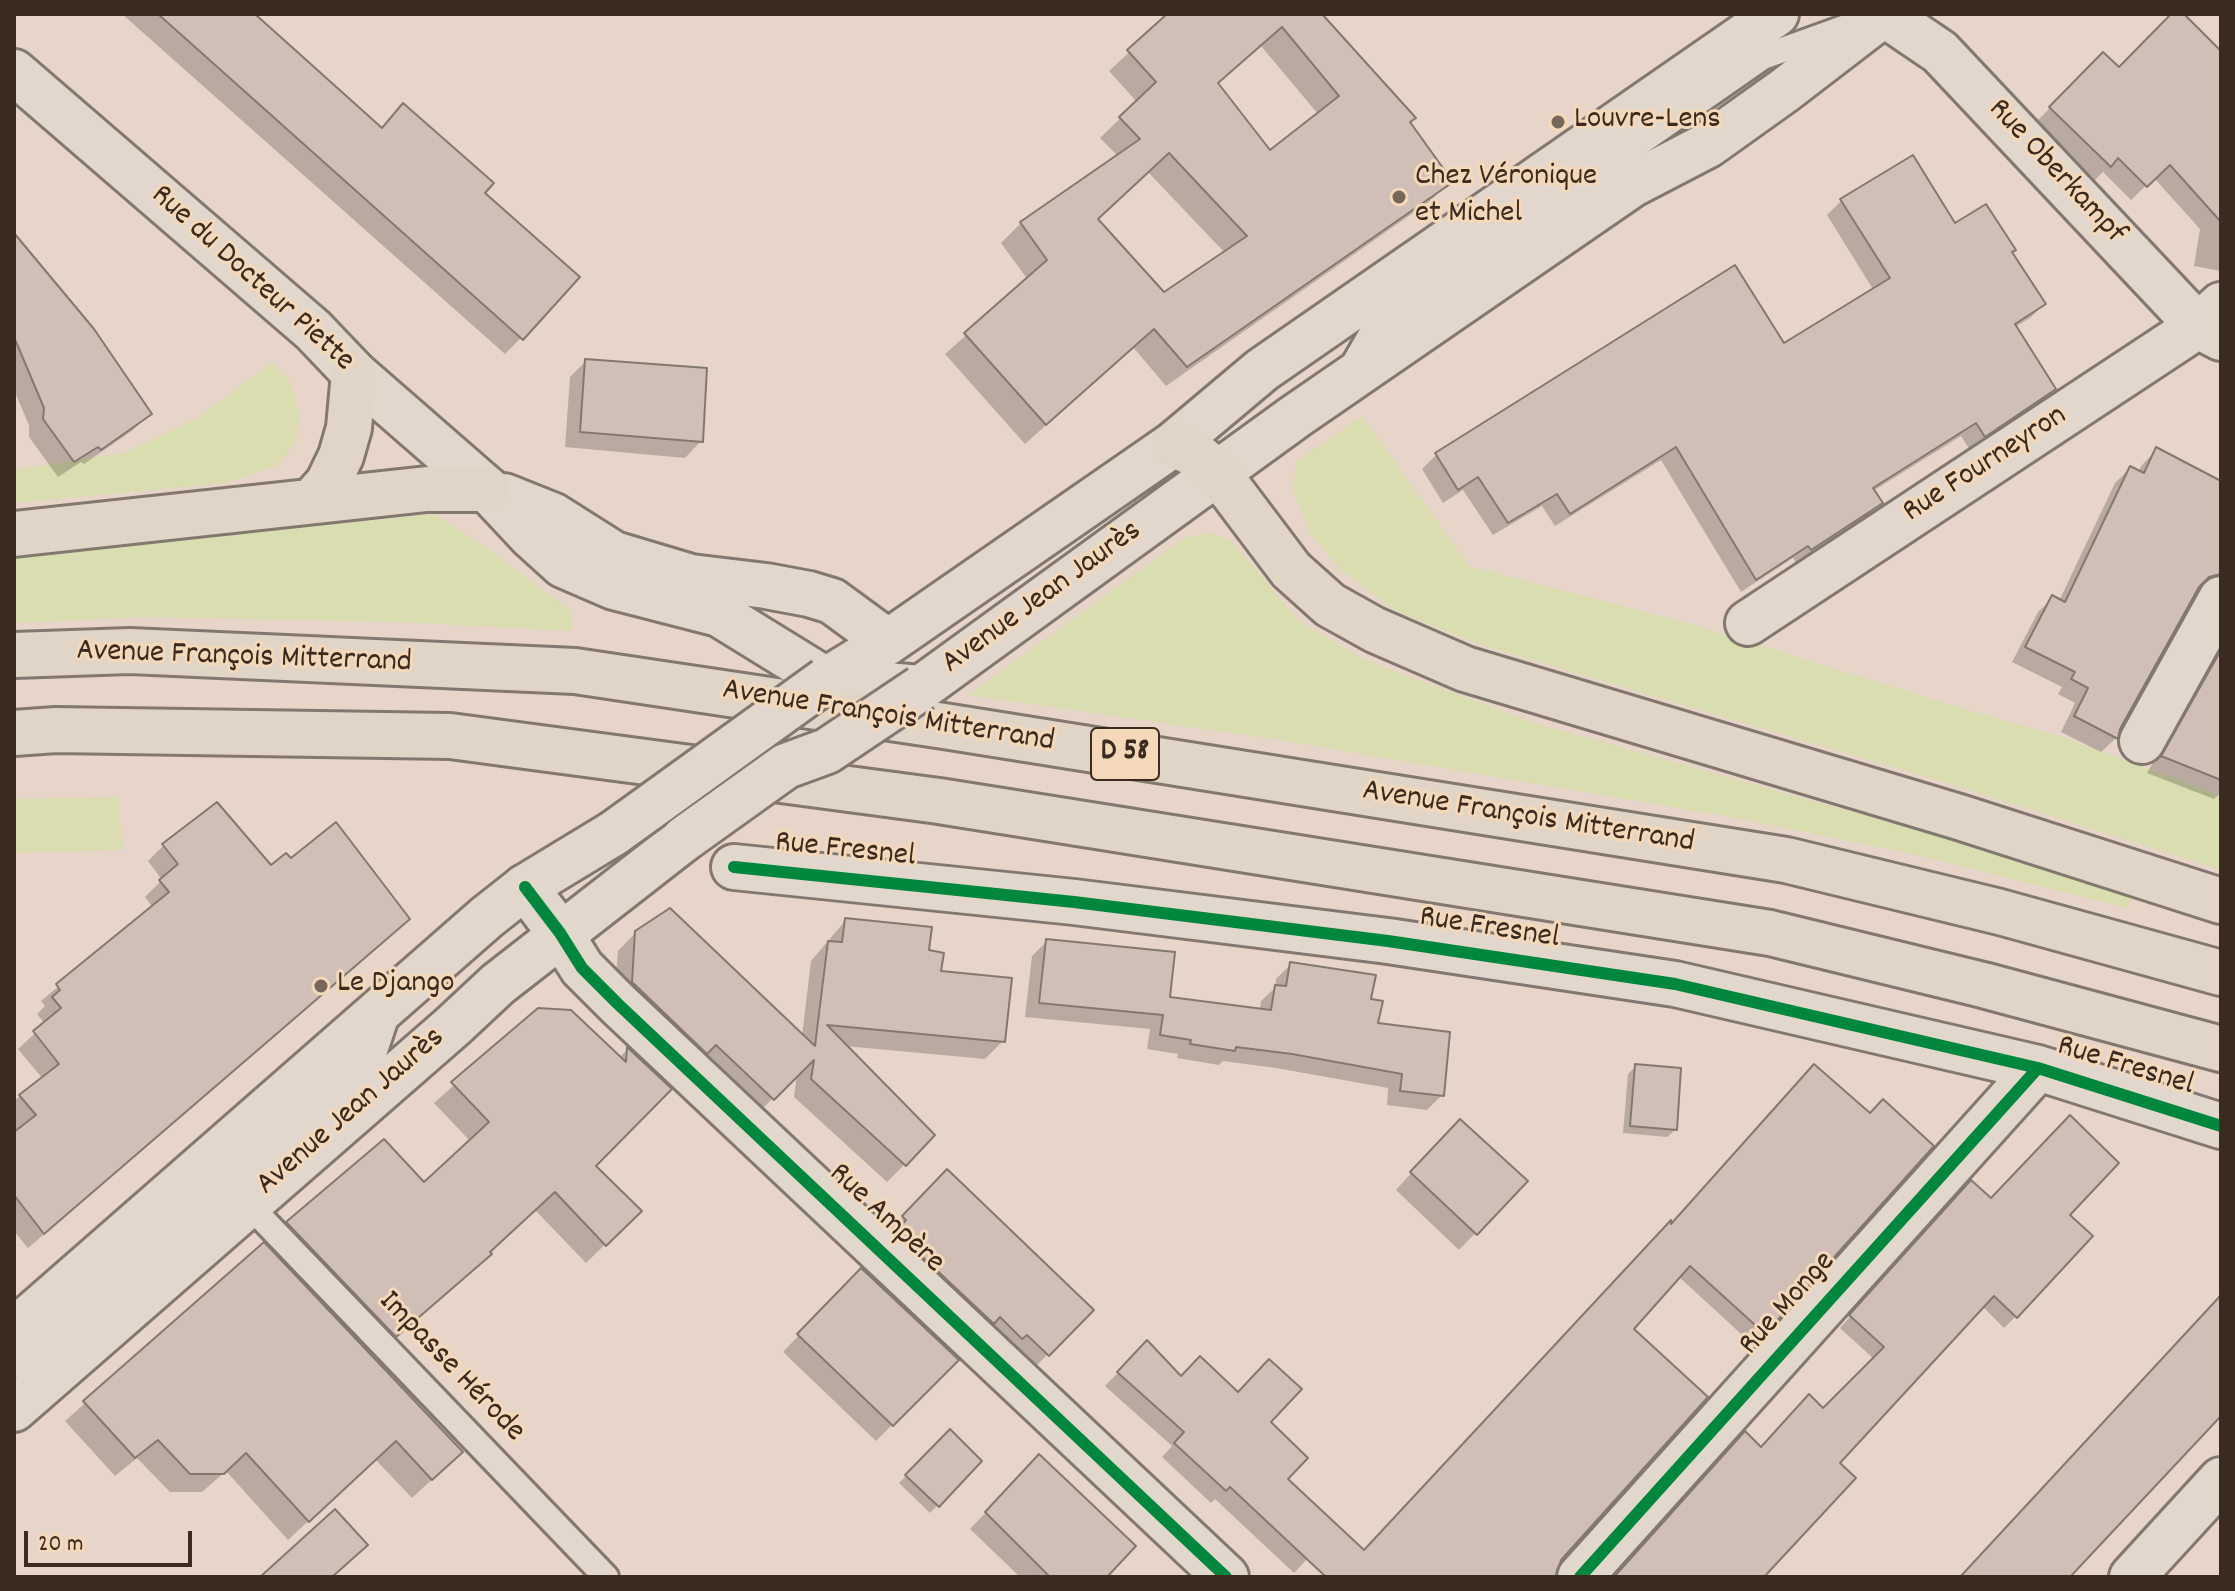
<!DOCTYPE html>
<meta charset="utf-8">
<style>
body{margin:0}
#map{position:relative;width:2235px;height:1591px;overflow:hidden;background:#e7d5c9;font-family:Dekko,sans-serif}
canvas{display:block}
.frame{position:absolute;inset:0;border:16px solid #3b2a1e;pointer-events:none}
.scale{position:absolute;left:24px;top:1531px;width:168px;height:36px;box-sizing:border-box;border:4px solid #3b2a1e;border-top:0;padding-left:10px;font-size:24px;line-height:28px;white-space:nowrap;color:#3b2a1e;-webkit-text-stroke:6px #f3d8ba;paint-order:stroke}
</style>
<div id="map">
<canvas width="2235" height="1591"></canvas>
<div class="frame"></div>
<div class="scale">20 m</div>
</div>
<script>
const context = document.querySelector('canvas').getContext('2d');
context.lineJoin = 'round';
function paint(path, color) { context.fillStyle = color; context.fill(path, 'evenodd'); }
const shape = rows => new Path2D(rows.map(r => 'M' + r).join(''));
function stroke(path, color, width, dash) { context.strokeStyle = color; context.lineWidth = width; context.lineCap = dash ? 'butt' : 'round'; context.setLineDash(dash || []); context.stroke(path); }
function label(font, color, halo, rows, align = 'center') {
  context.font = font + ' Dekko,sans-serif'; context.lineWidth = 6; context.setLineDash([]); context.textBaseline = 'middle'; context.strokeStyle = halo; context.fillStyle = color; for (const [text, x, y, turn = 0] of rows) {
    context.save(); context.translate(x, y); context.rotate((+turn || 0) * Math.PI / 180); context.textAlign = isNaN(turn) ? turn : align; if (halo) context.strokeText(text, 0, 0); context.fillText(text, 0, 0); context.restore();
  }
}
const green = shape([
 [273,362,292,385,299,415,296,441,278,465,224,483,14,503,14,470,127,452,201,416],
 [1362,416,1469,566,1691,624,1974,712,2060,736,2221,796,2221,870,1960,787,1478,644,1393,609,1341,570,1310,534,1293,490,1296,462],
 [434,514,479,543,572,612,571,631,400,622,146,617,14,623,14,557],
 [1211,532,1232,542,1299,621,1365,660,1531,722,2133,891,2128,908,1925,857,1742,819,1279,740,969,695,1184,538],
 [118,797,123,850,14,853,14,799]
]);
const shadow = shape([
 [122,14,251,14,381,129,388,122,482,193,521,338,505,354],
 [1167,14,1319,14,1409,123,1450,182,1430,201,1166,386,1133,347,1025,444,945,354,1028,280,1001,243,1021,223,1118,156,1100,138,1137,102,1109,71,1168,16],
 [1261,46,1318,114,1269,153,1216,85],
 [1148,172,1225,253,1164,295,1096,220],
 [2174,14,2181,14,2221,53,2221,271,2194,266,2200,229,2154,178,2131,200,2103,172,2095,180,2035,123,2103,55,2119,70],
 [1841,201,2010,253,2044,304,2030,318,2015,327,2054,389,2040,403,1970,450,1961,436,1873,491,1881,503,1866,517,1796,563,1793,558,1741,592,1661,460,1555,526,1542,506,1493,535,1463,490,1443,503,1422,469,1436,455,1734,268,1783,346,1874,291,1827,215],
 [14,236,149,414,133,430,84,464,81,462,58,477,29,437,29,425,14,390],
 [586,361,701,441,685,458,565,447,570,377],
 [2156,450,2221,483,2221,574,2201,563,2116,738,2101,752,2061,732,2075,703,2058,694,2062,687,2012,662,2038,612,2053,598,2059,601,2115,483,2130,468,2138,472,2142,465],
 [2218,659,2221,661,2221,792,2214,799,2147,773,2202,675],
 [164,845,271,868,392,934,28,1248,14,1231,14,1101,43,1079,18,1049,45,1024,37,1014,45,1006,41,1001,153,908,145,897,162,880,148,861],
 [845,921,927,952,939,972,1003,1041,985,1059,845,1046,905,1164,887,1182,794,1097,797,1074,754,1117,614,1001,618,951,636,932,802,1036,811,961],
 [1047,941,1168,999,1260,1011,1261,1001,1275,988,1276,979,1291,964,1368,1000,1375,1025,1442,1095,1427,1110,1387,1105,1388,1088,1276,1068,1223,1061,1219,1065,1177,1058,1178,1054,1147,1049,1150,1029,1025,1017,1032,956],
 [538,1010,619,1058,627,1050,669,1089,593,1166,639,1211,586,1263,535,1210,470,1273,376,1355,269,1243,288,1224,424,1185,471,1142,434,1103],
 [1636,1066,1675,1130,1667,1137,1623,1133,1628,1074],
 [1870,1115,1931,1146,1752,1344,1678,1276,1631,1329,1554,1577,1341,1577,1669,1228],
 [1444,1137,1525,1181,1459,1250,1396,1190],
 [931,1187,1092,1310,1032,1370,887,1233],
 [1960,1193,2067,1215,2016,1316,2004,1328,1982,1306,1731,1577,1615,1577,1761,1449,1823,1411,1874,1359,1840,1328],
 [263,1245,441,1471,412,1498,375,1459,288,1540,226,1471,202,1492,170,1492,137,1458,115,1476,65,1421],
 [861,1270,956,1360,876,1441,783,1352],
 [1147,1343,1181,1378,1268,1423,1307,1559,1294,1573,1215,1499,1211,1503,1162,1457,1172,1446,1105,1386],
 [950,1432,980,1461,930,1513,899,1483],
 [1023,1473,1104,1577,1020,1577,970,1529]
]);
const building = shape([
 [158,14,255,14,382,128,403,103,494,183,485,193,580,277,523,340,158,14],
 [1167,14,1322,14,1416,118,1410,122,1453,182,1187,367,1154,329,1046,425,964,333,1047,260,1020,222,1140,139,1119,117,1156,82,1127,50,1167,14],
 [1282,27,1339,96,1270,150,1218,83,1282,27],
 [1169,153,1247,236,1164,292,1098,219,1169,153],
 [2171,14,2184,14,2221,51,2221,222,2170,165,2147,187,2118,158,2111,167,2049,107,2103,52,2119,67,2171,14],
 [1913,155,1955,223,1986,204,2016,250,2012,252,2046,304,2015,324,2056,389,1985,437,1976,423,1873,488,1883,503,1811,550,1808,546,1756,580,1676,447,1570,514,1557,494,1508,523,1478,477,1458,490,1435,453,1735,265,1784,343,1890,278,1840,199,1913,155],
 [14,233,94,329,152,414,101,450,98,447,74,462,43,419,44,408,14,337,14,233],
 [585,359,707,368,703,442,580,432,585,359],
 [2156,447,2221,481,2221,574,2209,577,2199,587,2120,729,2118,739,2074,716,2088,688,2071,679,2075,672,2025,647,2052,595,2065,602,2130,466,2144,473,2156,447],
 [2221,650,2221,780,2161,756,2221,650],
 [217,802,271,865,286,853,291,858,336,822,410,919,44,1234,14,1195,14,1132,36,1115,19,1095,59,1064,33,1031,61,1008,52,997,60,990,56,984,169,892,159,880,178,864,162,844,217,802],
 [670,908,815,1046,828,941,842,942,845,918,932,927,929,950,944,953,941,971,1012,978,1005,1042,827,1025,935,1135,906,1166,811,1079,814,1060,774,1100,716,1045,707,1054,632,982,635,931,670,908],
 [1046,939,1175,952,1170,997,1271,1010,1275,985,1286,986,1290,962,1376,975,1371,999,1383,1001,1378,1023,1450,1032,1444,1096,1400,1091,1402,1074,1292,1054,1236,1047,1235,1051,1190,1044,1191,1040,1160,1035,1163,1015,1039,1003,1046,939],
 [538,1008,571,1010,626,1062,627,1047,672,1089,596,1166,642,1211,606,1246,555,1192,490,1252,492,1254,396,1337,286,1222,384,1139,424,1182,489,1122,451,1082,538,1008],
 [1635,1064,1681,1068,1677,1130,1630,1126,1635,1064],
 [1814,1064,1870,1113,1883,1099,1934,1146,1765,1334,1690,1266,1634,1329,1708,1397,1561,1560,1556,1577,1326,1577,1230,1487,1226,1491,1174,1443,1184,1432,1117,1372,1147,1340,1181,1376,1200,1356,1238,1392,1269,1359,1302,1389,1271,1422,1308,1458,1288,1479,1364,1550,1671,1220,1671,1224,1814,1064],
 [2070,1115,2119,1163,2070,1215,2093,1236,2017,1318,1994,1296,1840,1463,1856,1478,1764,1577,1614,1577,1745,1431,1761,1447,1809,1394,1823,1408,1884,1347,1849,1315,1971,1180,1991,1198,2070,1115],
 [1460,1119,1528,1181,1477,1235,1410,1172,1460,1119],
 [947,1169,1094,1310,1049,1356,1027,1335,1022,1339,1000,1317,994,1324,896,1232,906,1220,902,1216,947,1169],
 [264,1242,463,1452,432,1480,396,1441,309,1522,246,1453,224,1474,190,1474,158,1440,135,1458,83,1401,264,1242],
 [861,1268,959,1360,893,1426,797,1334,861,1268],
 [2221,1295,2221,1416,2070,1577,1960,1577,2221,1295],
 [950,1429,982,1461,939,1507,905,1475,950,1429],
 [1039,1454,1136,1546,1107,1577,1050,1577,985,1512,1039,1454],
 [335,1509,368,1545,332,1577,260,1577,335,1509]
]);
const lane = shape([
 [1352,367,1375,327,1763,57,1846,27],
 [248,1204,606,1577],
 [14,1366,375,1051,388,1012]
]);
const street = shape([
 [1884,14,1940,52,2198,326,2221,338],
 [1748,623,2198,326,2221,305],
 [2142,741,2221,599],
 [734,867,1074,902,1388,941,1675,984,2038,1068,2221,1126],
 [525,887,560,933,582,968,618,1004,1226,1577],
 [1580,1577,2038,1068],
 [2132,1577,2221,1480]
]);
const secondary = shape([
 [14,72,313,330,354,373,487,489,531,536,563,565,614,587,719,614,826,680,921,688,1296,416,1633,184,1708,145,1785,90,1884,14],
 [504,496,554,516,614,554,691,577,766,586,809,594,832,601,888,642],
 [826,680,888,642,1174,444,1262,370,1776,14],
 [14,1331,487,917,525,887,614,833],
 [14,1409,453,1026,498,984,684,839]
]);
const highway = shape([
 [1174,444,1198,456,1217,472,1291,570,1330,605,1375,630,1465,669,1959,817,2221,901],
 [312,501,328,483,341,456,349,428,354,373],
 [14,534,427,489,487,489],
 [14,655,130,651,575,671,944,726,1786,860,2000,912,2221,973],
 [14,733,56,730,450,736,939,801,1770,933,1983,985,2221,1049]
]);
const secondaryBridge = shape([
 [614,833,826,680],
 [684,839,786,766,827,751,921,688]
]);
const cycleway = shape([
 [734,867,1074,902,1388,941,1675,984,2038,1068,2221,1126],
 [525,887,560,933,582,968,618,1004,1226,1577],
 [1580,1577,2038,1068]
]);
const markers = [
 [1558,122,8,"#77665a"],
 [1399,197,8,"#77665a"],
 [321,986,8,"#77665a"]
];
const shields = [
 [1125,754,68]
];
const shieldNames = [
 ["D 58",1125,754]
];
const poiNames = [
 ["Louvre-Lens",1574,122],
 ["Chez Véronique",1415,179],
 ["et Michel",1415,216],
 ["Le Django",337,986]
];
const streetNames = [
 ["Rue Oberkampf",2055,173,47],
 ["Rue du Docteur Piette",251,280,42],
 ["Rue Fourneyron",1986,466,-33],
 ["Avenue Jean Jaurès",1043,599,-36],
 ["Avenue François Mitterrand",244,659,2],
 ["Avenue François Mitterrand",888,718,9],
 ["Avenue François Mitterrand",1528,819,9],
 ["Rue Fresnel",845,852,6],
 ["Rue Fresnel",1489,930,9],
 ["Rue Fresnel",2125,1068,17],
 ["Avenue Jean Jaurès",352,1113,-41],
 ["Rue Ampère",885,1220,43],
 ["Rue Monge",1789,1305,-48],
 ["Impasse Hérode",450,1368,46]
];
paint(green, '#daddaf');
paint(shadow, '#0003');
paint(building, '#d0bfb7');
stroke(building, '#837870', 2);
stroke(lane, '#837870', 30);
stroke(street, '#837870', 50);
stroke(secondary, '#837870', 50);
stroke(highway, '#837870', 50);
stroke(lane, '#e1d7cc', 24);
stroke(street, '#e1d7cc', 44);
stroke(secondary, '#e1d7cc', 44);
stroke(highway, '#e0d5c6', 44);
stroke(secondaryBridge, '#837870', 50, []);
stroke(secondaryBridge, '#e1d7cc', 44);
stroke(cycleway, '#00873e', 12);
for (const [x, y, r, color] of markers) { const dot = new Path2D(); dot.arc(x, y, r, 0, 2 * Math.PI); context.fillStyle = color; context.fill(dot); stroke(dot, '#f3d8ba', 3); }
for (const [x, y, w] of shields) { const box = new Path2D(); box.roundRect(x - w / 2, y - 26, w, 52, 6); context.fillStyle = '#f3d8ba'; context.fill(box); stroke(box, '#3b2a1e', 2); }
label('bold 30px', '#3b2a1e', null, shieldNames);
label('32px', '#3b2a1e', '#f3d8ba', poiNames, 'left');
label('32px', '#3b2a1e', '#f3d8ba', streetNames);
</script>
